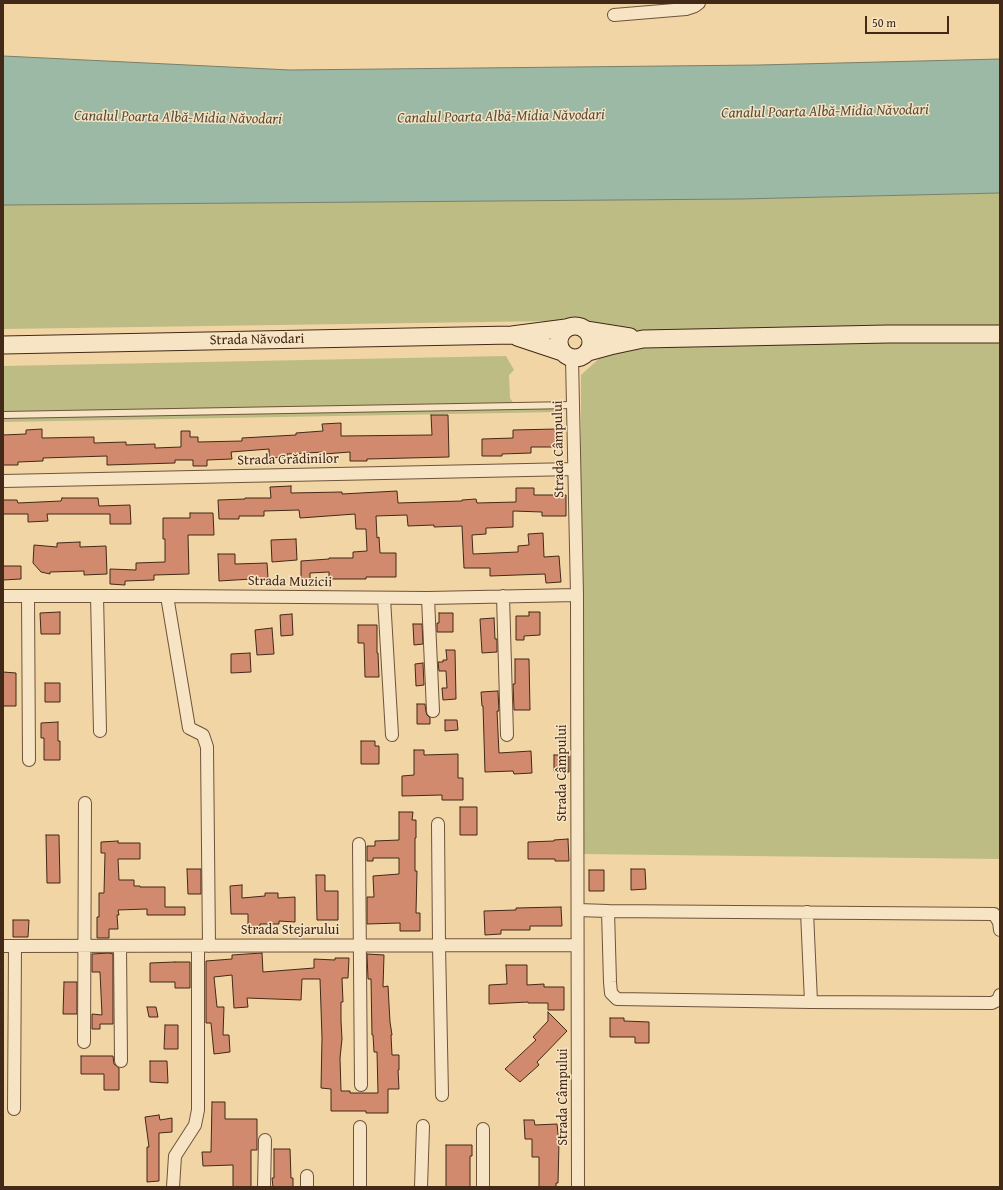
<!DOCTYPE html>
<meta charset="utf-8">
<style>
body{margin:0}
#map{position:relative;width:1003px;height:1190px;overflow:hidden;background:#f1d5a5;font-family:"Gentium Book Plus",serif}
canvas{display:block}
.frame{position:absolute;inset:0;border:4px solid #432917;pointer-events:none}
.scale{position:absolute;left:865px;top:16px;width:84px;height:18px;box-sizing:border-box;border:2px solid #432917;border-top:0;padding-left:5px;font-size:12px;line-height:14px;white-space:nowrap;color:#432917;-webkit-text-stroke:3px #f6e4c4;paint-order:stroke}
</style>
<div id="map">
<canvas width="1003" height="1190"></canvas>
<div class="frame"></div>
<div class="scale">50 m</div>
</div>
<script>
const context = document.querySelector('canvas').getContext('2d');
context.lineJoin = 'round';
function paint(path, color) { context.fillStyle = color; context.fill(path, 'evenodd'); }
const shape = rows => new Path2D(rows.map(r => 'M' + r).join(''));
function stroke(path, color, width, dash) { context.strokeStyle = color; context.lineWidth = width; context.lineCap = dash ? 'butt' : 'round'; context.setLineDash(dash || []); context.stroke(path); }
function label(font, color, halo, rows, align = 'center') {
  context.font = font + ' "Gentium Book Plus",serif'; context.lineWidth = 3; context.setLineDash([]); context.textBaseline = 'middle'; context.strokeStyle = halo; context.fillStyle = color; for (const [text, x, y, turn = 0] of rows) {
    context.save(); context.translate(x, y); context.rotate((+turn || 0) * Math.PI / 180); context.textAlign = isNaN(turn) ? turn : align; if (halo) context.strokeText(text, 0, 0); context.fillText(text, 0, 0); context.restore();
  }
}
const green = shape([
 [1000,193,1000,859,581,854,581,375,603,355,602,325,579,318,552,321,3,329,3,205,740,199],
 [506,356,514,370,509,375,510,398,514,404,559,403,559,412,3,422,3,366]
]);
const water = shape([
 [3,56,290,70,759,65,1000,59,1000,193,740,199,3,205,3,56]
]);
const building = shape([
 [431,415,448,415,449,457,367,459,367,461,350,461,350,452,324,454,324,452,287,454,287,457,269,458,269,449,231,452,232,459,207,460,207,466,193,466,193,460,175,460,175,463,107,465,107,456,43,458,43,461,18,462,18,465,3,465,3,435,26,434,26,430,42,429,42,438,94,437,94,443,126,442,126,445,155,444,155,448,181,447,181,431,190,431,190,437,198,437,198,442,242,441,242,438,296,435,296,433,323,431,322,424,341,423,341,436,432,435,431,415],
 [557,429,557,447,531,447,531,453,502,454,502,456,482,456,482,439,513,438,513,430,557,429],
 [291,486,291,493,342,492,342,494,397,491,398,503,462,501,462,500,476,499,477,503,516,502,516,488,534,488,534,495,566,495,566,516,542,516,542,512,513,511,513,527,486,528,486,534,472,535,473,554,518,552,518,546,529,545,528,534,543,533,544,557,559,556,561,582,546,583,545,574,490,576,490,568,464,568,462,526,434,527,434,525,408,526,407,515,376,516,377,538,379,537,380,553,396,553,396,577,366,577,366,579,329,579,329,572,310,573,310,579,301,580,301,561,329,559,329,558,353,558,353,552,367,551,366,529,356,529,355,514,300,518,299,510,264,511,264,516,239,516,239,519,219,519,218,500,245,499,245,498,271,498,270,487,291,486],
 [62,498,98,498,99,506,130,505,131,524,110,524,110,514,47,514,48,521,28,522,28,514,3,514,3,500,17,500,18,503,61,501,62,498],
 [190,513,213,513,214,535,188,535,189,574,154,575,154,580,125,581,125,585,110,584,110,569,136,570,136,563,165,562,165,539,163,539,163,518,190,518,190,513],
 [296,539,297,560,272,562,271,540,296,539],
 [80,542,80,547,106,546,107,574,84,575,84,571,50,572,50,574,41,572,33,563,34,545,57,547,57,543,80,542],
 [218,554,235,554,235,564,267,563,268,578,219,581,218,554],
 [3,566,21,566,21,579,3,580,3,566],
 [60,612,60,634,41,634,40,613,60,612],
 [529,612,540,612,540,635,524,636,524,640,516,640,516,616,529,616,529,612],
 [439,613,453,613,453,632,437,632,437,623,439,623,439,613],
 [292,614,293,635,281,636,280,615,292,614],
 [494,618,495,639,497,639,497,652,482,653,480,619,494,618],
 [413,624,422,624,423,644,414,645,413,624],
 [358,625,377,625,377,653,378,653,379,677,365,677,364,643,358,643,358,625],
 [272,628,274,654,257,655,255,630,272,628],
 [446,650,455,650,456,699,443,700,442,688,447,688,446,671,439,671,438,662,443,662,443,660,447,660,446,650],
 [250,653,251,672,231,673,231,654,250,653],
 [515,659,529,659,530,710,514,710,513,684,515,684,515,659],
 [423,663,424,685,416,686,415,664,423,663],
 [3,672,16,673,16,706,3,706,3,672],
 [45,683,60,683,60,702,45,702,45,683],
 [498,691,499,711,497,711,499,753,531,751,532,773,514,774,513,771,485,772,483,706,482,706,481,692,498,691],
 [417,704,425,704,426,712,427,715,430,718,430,724,417,724,417,704],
 [445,720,457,720,458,730,445,731,445,720],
 [58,722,58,741,60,741,60,760,44,760,44,738,41,738,41,723,58,722],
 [361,741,375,741,375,746,379,746,379,764,361,764,361,741],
 [414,750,424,750,424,755,458,754,458,778,463,778,463,800,442,800,442,795,402,796,402,776,414,775,414,750],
 [554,755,569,755,569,772,554,771,554,755],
 [460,807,477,807,477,835,460,835,460,807],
 [399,812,413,812,412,820,416,820,416,838,415,838,415,871,417,871,416,913,420,913,420,931,400,931,400,923,367,924,367,897,374,897,373,876,399,874,399,858,373,858,373,861,367,861,367,846,375,846,375,841,399,840,399,812],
 [46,835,59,835,60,883,47,883,46,835],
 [568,839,569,861,555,861,555,859,528,859,528,842,554,841,554,840,568,839],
 [118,841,118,843,140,843,140,859,118,859,119,880,134,880,134,886,140,886,140,887,165,887,165,907,185,907,185,915,147,915,147,909,118,910,119,915,117,915,118,929,109,929,109,938,97,938,97,917,99,917,99,893,104,893,105,853,101,853,101,842,118,841],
 [187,869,201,869,201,894,188,894,187,869],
 [631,869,645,869,646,889,631,890,631,869],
 [589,870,604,870,604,891,589,891,589,870],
 [316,875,325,875,325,891,338,891,338,920,317,920,316,875],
 [242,885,242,898,265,896,265,893,278,893,278,898,295,897,295,922,279,921,279,924,260,924,260,932,248,932,248,914,231,914,230,886,242,885],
 [561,907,562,926,530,926,530,930,501,930,501,934,485,935,484,911,516,910,516,908,561,907],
 [13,920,29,920,28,937,13,937,13,920],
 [109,953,113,954,113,1024,100,1024,100,1029,92,1029,92,1014,102,1015,100,972,92,972,92,954,109,953],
 [262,953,263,972,314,968,314,959,335,960,335,958,349,958,348,978,342,978,343,1002,341,1002,341,1021,342,1039,340,1058,341,1091,350,1091,350,1093,378,1093,377,1052,374,1052,373,1035,372,1035,371,979,368,979,367,954,384,955,383,987,388,986,390,1022,392,1035,391,1035,392,1055,399,1055,399,1070,398,1070,399,1089,388,1089,388,1113,366,1113,366,1111,331,1111,331,1089,321,1088,322,1038,320,979,302,979,301,1000,247,998,248,1007,234,1008,232,975,214,977,217,1007,224,1007,223,1035,229,1035,230,1052,214,1054,211,1023,206,1023,206,961,232,959,232,955,262,953],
 [175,962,190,962,190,988,175,988,175,982,150,982,150,963,175,962],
 [506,965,527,965,527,985,544,984,544,987,564,987,564,1010,548,1010,548,1003,528,1003,528,1002,489,1004,489,985,507,984,506,965],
 [64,982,77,982,77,1014,63,1014,64,982],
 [147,1007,156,1007,158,1017,149,1017,147,1007],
 [548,1012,567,1031,537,1062,539,1065,520,1082,505,1069,536,1040,533,1037,548,1021,548,1012],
 [610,1018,624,1018,624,1021,649,1022,649,1043,635,1043,635,1037,610,1037,610,1018],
 [165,1025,178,1025,178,1049,164,1049,165,1025],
 [81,1056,113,1056,114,1064,119,1068,119,1090,104,1090,104,1074,81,1074,81,1056],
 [150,1061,167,1061,168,1083,150,1082,150,1061],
 [212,1102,225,1102,225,1119,257,1119,257,1150,251,1150,251,1187,233,1187,233,1165,203,1166,202,1152,211,1152,212,1102],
 [159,1115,160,1120,172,1118,172,1132,159,1133,159,1181,147,1182,147,1147,149,1147,145,1117,159,1115],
 [524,1120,534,1120,535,1125,557,1124,559,1142,558,1183,556,1183,556,1187,539,1187,539,1157,532,1157,532,1139,525,1139,524,1120],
 [446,1145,472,1145,472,1156,470,1156,470,1187,446,1187,446,1145],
 [274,1149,290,1149,291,1178,293,1178,293,1187,273,1187,272,1178,274,1178,274,1149]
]);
const lane = shape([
 [3,415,573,405]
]);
const street = shape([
 [614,15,686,9,695,6,699,3],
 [572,358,577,595,578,1187],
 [3,481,574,469],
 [3,596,173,596,428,598,577,595],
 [28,596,29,760],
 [97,596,100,731],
 [167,596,189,728,203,735,207,747,209,946],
 [503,596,507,735],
 [384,598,392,735],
 [428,598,433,711],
 [438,824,439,945,442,1095],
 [359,844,361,1085],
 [578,910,608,911,610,982,611,993,617,999,811,1002,992,1003,998,1000,1000,995],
 [608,911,994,914,999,922,1000,930],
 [807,912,811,1002],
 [3,946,577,945],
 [120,946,121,1061],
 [84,1042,85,803],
 [14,1109,15,946],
 [173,1187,175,1156,195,1125,198,1110,198,946],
 [264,1187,265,1140],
 [307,1187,307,1176],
 [360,1187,360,1127],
 [421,1187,423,1126],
 [483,1187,483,1129]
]);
const secondary = shape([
 '559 342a16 16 0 1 1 32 0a16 16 0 1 1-32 0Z',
 [586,330,630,337],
 [517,337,562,352],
 [3,345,512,335,566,328],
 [588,352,610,346,643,339,888,334,1000,334]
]);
const streetNames = [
 ["Strada Năvodari",257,340,-1],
 ["Strada Câmpului",559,449,-91],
 ["Strada Grădinilor",288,460,-1],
 ["Strada Muzicii",290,582,1],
 ["Strada Câmpului",562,773,-90],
 ["Strada Stejarului",290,930],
 ["Strada Câmpului",563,1097,-90]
];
const waterNames = [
 ["Canalul Poarta Albă-Midia Năvodari",825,112,-1],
 ["Canalul Poarta Albă-Midia Năvodari",501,117,-1],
 ["Canalul Poarta Albă-Midia Năvodari",178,118,1]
];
paint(green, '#bdbc84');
paint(water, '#9bb9a4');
stroke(water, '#787f6c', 1);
paint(building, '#d18a6d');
stroke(building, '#432917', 1);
stroke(lane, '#6e543a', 8);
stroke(street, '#6e543a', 14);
stroke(secondary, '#432917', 19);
stroke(lane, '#f6e4c4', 6);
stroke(street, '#f6e4c4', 12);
stroke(secondary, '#f6e4c4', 17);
label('14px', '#432917', '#f6e4c4', streetNames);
label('italic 15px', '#594d3a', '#f6e4c4', waterNames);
</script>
